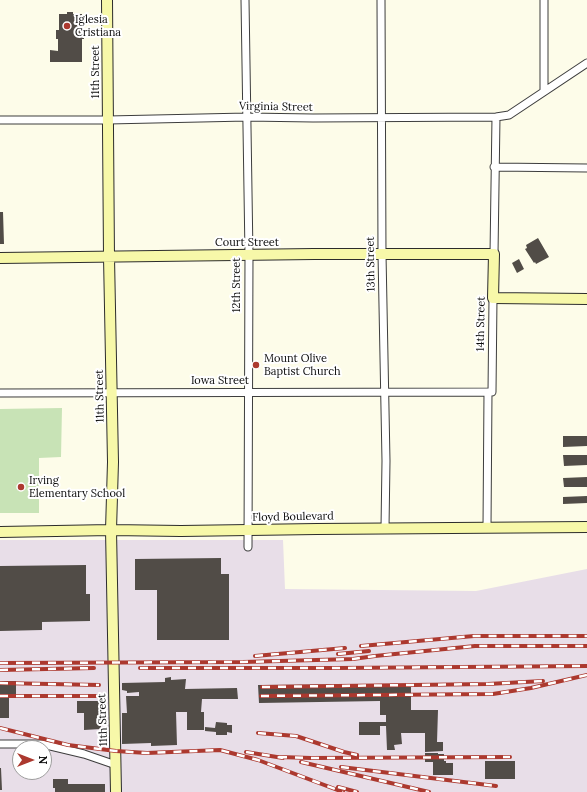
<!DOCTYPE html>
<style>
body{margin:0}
#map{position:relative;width:587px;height:792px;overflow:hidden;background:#fdfce9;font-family:Lora,serif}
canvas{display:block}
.north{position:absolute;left:12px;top:740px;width:40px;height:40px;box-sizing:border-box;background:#fff;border:1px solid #9d9d9d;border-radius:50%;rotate:90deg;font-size:11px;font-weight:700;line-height:16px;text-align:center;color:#0a0a0a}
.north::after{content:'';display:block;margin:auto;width:14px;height:18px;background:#ac392f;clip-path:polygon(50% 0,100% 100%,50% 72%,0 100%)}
</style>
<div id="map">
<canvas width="587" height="792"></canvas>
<div class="north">N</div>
</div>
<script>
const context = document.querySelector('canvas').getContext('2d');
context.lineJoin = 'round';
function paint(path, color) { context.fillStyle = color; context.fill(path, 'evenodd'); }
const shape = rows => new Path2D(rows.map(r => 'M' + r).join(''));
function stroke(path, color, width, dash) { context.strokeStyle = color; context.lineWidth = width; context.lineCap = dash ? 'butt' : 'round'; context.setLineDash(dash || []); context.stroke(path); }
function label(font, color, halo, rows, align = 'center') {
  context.font = font + ' Lora,serif'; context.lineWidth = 4; context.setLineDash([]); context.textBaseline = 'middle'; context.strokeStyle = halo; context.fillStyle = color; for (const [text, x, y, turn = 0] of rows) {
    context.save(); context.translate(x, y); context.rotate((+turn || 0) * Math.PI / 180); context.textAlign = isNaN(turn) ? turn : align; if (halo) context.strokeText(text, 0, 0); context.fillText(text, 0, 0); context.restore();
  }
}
const industrial = shape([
 [0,540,283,540,285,589,476,591,587,569,587,792,0,792],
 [20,748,44,748,44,772,20,772]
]);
const green = shape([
 [62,408,61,457,39,458,39,513,0,513,0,409]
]);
const building = shape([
 [67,12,73,12,73,14,82,14,82,31,84,31,84,39,82,39,82,62,50,62,50,50,58,51,58,39,56,39,56,30,59,30,59,14,67,14],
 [0,212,3,212,4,244,0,244],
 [538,238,549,257,536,264,535,262,534,263,525,249,527,248,526,245],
 [519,259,524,269,517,273,512,263],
 [563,436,587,436,587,446,563,447],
 [563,455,587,455,587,465,564,466],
 [587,477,587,487,564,487,563,478],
 [587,496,587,503,563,504,563,497],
 [221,558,221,574,229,574,229,640,157,640,157,590,135,590,135,559],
 [86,565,86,594,90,594,90,621,42,622,42,630,0,631,0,566],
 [171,677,171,680,186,679,185,689,237,688,238,699,202,699,201,712,204,712,204,730,187,730,187,712,176,712,177,745,151,746,151,743,122,744,122,713,127,713,126,696,139,696,139,692,127,693,127,691,122,690,122,683,165,682,165,678],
 [0,681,16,681,16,697,9,698,9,718,0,718],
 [411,684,411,710,438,710,437,742,443,742,443,751,425,752,425,733,401,733,402,744,394,745,395,750,387,750,386,726,380,726,380,735,359,735,359,722,386,722,386,715,380,715,380,701,259,703,258,685],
 [77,701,100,701,101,729,84,730,84,713,77,713],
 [216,722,227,723,227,725,232,725,232,733,227,732,227,735,216,735,216,732,205,731,205,727,215,728],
 [425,753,438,753,438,754,444,754,444,761,446,761,446,763,453,763,453,775,433,775,433,762,425,762],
 [485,761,515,761,515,779,485,779],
 [0,768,1,768,2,790,0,790],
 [53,779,68,779,68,784,105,784,105,792,55,792,55,788,53,788]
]);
const street = shape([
 [245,0,249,255,248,547],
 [381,0,382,254,386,461,385,528],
 [544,0,544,91],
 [0,120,108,120,247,117,313,118,496,117,509,115,587,63],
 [494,167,587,168],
 [494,254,496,117],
 [0,393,488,392],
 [487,527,488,392,492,392,493,298],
 [0,744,42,744,84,754,116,765]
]);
const secondary = shape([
 [107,0,109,257,113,462,111,530,116,792],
 [0,258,314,254,494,254,493,298,587,299],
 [0,532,111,530,181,531,317,529,587,527]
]);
const rail = shape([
 [361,646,474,636,587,636],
 [338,654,369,651],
 [255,656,345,648],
 [0,663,243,662,353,659,375,656,475,646,587,646],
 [140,668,337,668,587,666],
 [0,670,94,668],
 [0,683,99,685],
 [262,687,488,684,543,681],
 [0,696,97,696],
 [261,696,493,694,531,688,587,675],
 [0,728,68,745,116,751,147,753,220,750,258,760,343,792],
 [258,733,296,736,344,752,357,755],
 [246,752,283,758],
 [279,757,311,758,510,757],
 [301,762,429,792],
 [341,767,496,786],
 [338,787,357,792]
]);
const markers = [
 [67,26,4,"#ac392f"],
 [256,365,4,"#ac392f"],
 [21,487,4,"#ac392f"]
];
const poiNames = [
 ["Iglesia",75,20],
 ["Cristiana",75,33],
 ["Mount Olive",264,359],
 ["Baptist Church",264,372],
 ["Irving",29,481],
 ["Elementary School",29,494]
];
const streetNames = [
 ["11th Street",96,72,-90],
 ["Virginia Street",276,107,1],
 ["Court Street",247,243],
 ["13th Street",371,264,-91],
 ["12th Street",237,285,-90],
 ["14th Street",481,324,-89],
 ["Iowa Street",220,381],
 ["11th Street",100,396,-91],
 ["Floyd Boulevard",293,517,-1],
 ["11th Street",103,720,-92]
];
paint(industrial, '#e8dee8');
paint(green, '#c8e3b6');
paint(building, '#514c47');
stroke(street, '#3d3d3d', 9);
stroke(secondary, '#2c2c2c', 12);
stroke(street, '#fff', 7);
stroke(secondary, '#f7f8a9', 10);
stroke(rail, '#ac392f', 4);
stroke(rail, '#fff', 2.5, [8]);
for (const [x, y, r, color] of markers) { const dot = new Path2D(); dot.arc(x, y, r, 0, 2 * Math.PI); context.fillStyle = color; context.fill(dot); stroke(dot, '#fff', 1.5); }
label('11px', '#0a0a0a', '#fff', poiNames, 'left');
label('11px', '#0a0a0a', '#fff', streetNames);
</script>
